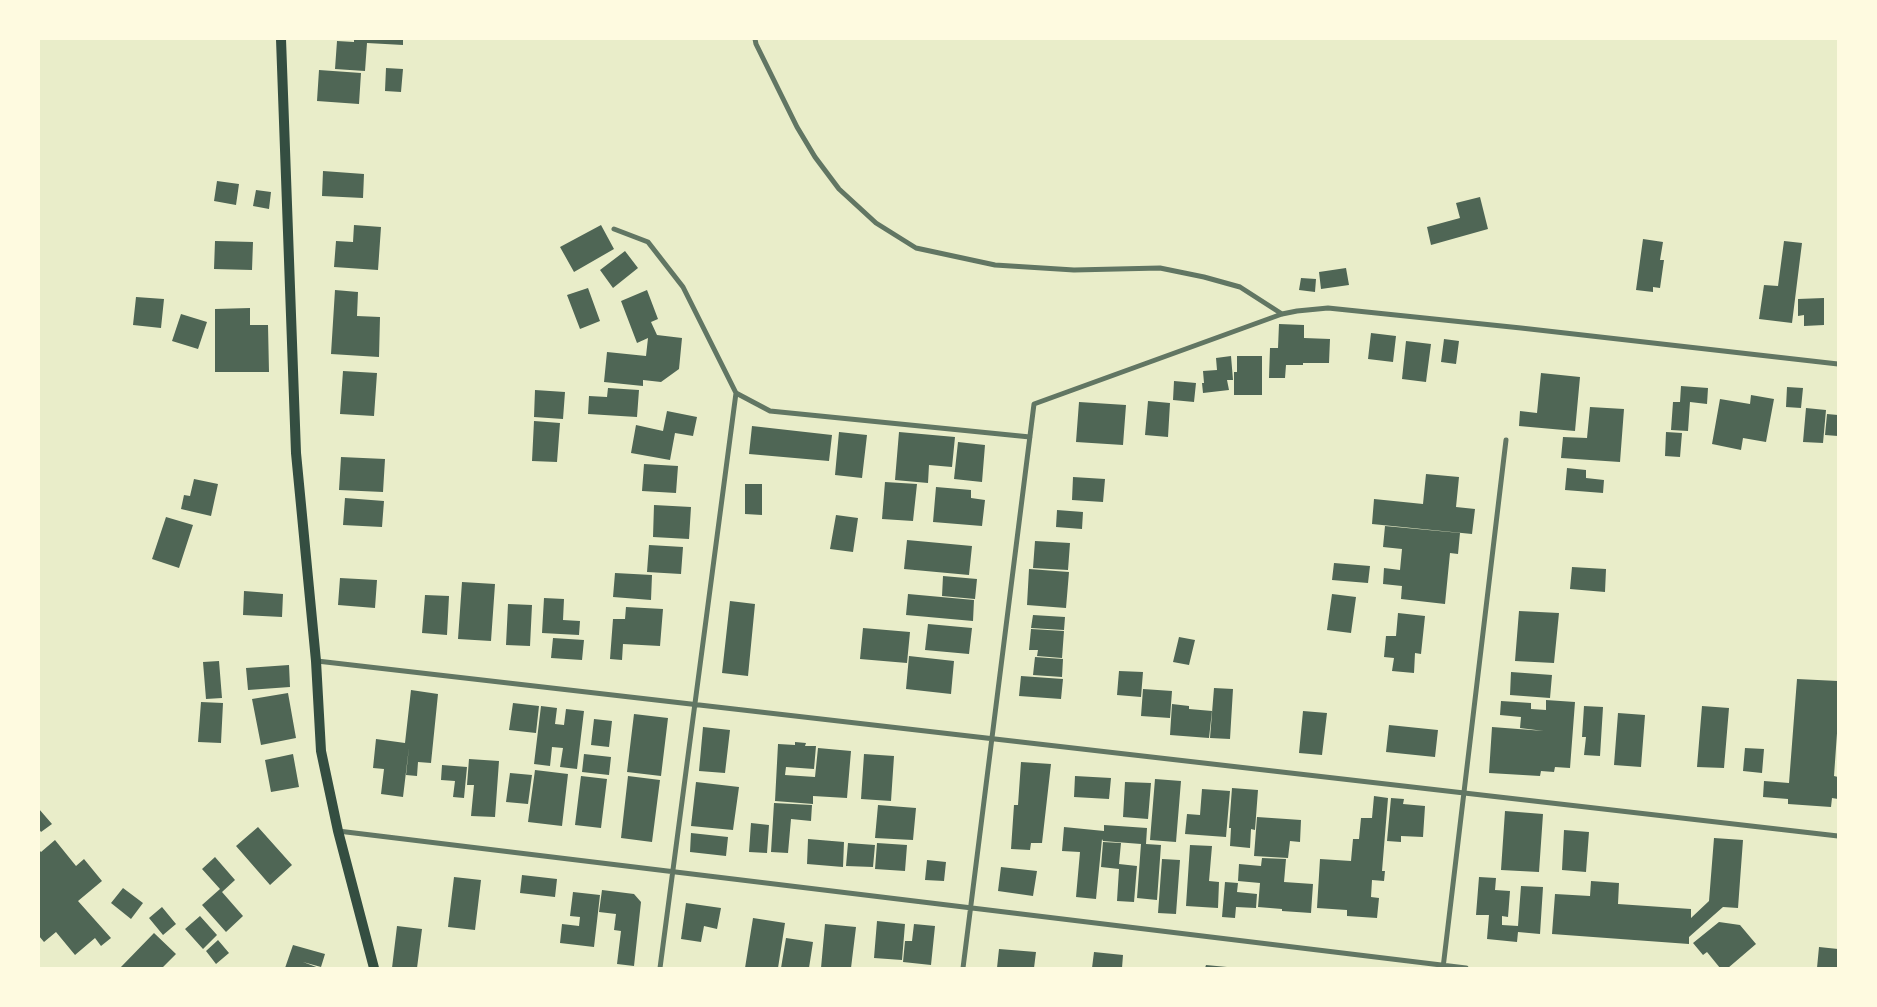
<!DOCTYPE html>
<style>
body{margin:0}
#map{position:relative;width:1877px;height:1007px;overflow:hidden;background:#e9edc9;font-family:"PT Sans",sans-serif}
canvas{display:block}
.frame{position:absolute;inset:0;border:40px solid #fefae0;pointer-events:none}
</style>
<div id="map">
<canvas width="1877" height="1007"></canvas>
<div class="frame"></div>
</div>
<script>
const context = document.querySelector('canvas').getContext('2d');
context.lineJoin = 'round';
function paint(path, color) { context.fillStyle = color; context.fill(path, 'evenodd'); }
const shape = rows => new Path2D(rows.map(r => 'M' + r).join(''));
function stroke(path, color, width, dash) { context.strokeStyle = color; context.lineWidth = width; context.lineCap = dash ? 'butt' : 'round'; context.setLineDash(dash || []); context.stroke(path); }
const building = shape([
 [354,39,403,39,403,45,367,43,365,71,335,69,337,41,354,42],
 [386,68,403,69,401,92,385,91],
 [319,70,361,73,359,104,317,101],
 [323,171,364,174,363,198,322,196],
 [217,181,239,184,236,205,214,201],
 [256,190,271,192,269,209,253,206],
 [1480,197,1488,229,1431,245,1427,227,1460,218,1456,203],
 [354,225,381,227,378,270,334,267,336,241,353,242],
 [601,225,614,249,574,272,560,247],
 [1643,239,1663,242,1660,260,1664,260,1660,288,1653,287,1653,292,1636,290],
 [215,241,253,242,252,270,214,269],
 [1784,241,1802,243,1792,323,1759,319,1764,285,1778,286],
 [625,251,638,268,613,288,600,270],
 [1346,268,1349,285,1321,289,1319,272],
 [1301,278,1316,279,1315,292,1299,290],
 [588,288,600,321,580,329,567,295],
 [335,290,358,292,357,316,380,317,379,357,331,354],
 [647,290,658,319,651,322,657,335,650,338,657,335,682,338,679,369,661,382,643,380,643,386,604,382,607,352,646,356,648,338,637,343,621,301],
 [136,297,164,299,161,328,133,325],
 [1824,298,1824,325,1804,326,1804,315,1798,316,1798,299],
 [250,308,250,325,268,325,269,372,215,372,215,309],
 [181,314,207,322,198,349,172,341],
 [1279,324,1304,325,1304,338,1330,339,1329,363,1303,363,1303,365,1286,365,1285,378,1269,378,1270,348,1278,348],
 [1371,333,1396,336,1393,362,1368,359],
 [1444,339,1459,341,1456,364,1441,362],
 [1406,341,1431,344,1426,382,1402,379],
 [1231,356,1233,380,1227,380,1229,390,1203,393,1202,383,1204,383,1203,371,1217,370,1216,358],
 [1237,356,1262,356,1262,395,1234,395,1234,372,1237,372],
 [343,371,377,373,374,416,340,414],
 [1541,373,1580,377,1575,431,1519,426,1520,411,1537,413],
 [1174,381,1196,383,1194,402,1173,400],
 [1681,386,1708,388,1707,404,1690,402,1688,431,1671,430,1673,402,1680,402],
 [1787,387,1803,388,1801,408,1786,407],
 [608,388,639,390,637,417,588,414,589,396,607,397],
 [535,390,565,392,563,419,534,417],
 [1751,395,1774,399,1766,442,1743,438,1741,450,1712,444,1720,399,1750,404],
 [1148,401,1170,403,1168,437,1145,435],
 [1079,402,1126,405,1123,445,1076,442],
 [1590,407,1624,409,1620,462,1561,458,1563,437,1587,438],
 [1806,408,1826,410,1823,443,1803,442],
 [667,411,697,417,693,436,675,433,670,460,631,453,636,425,663,431],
 [1827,414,1838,415,1838,436,1825,435],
 [534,421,560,423,557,462,532,461],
 [752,426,832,435,829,461,749,454],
 [839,432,867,435,862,478,835,475],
 [899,432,955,437,952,467,929,465,928,483,895,480],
 [1666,432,1682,433,1680,457,1665,456],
 [958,442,985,445,982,482,954,479],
 [341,457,385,459,383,492,339,490],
 [644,464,678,466,676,493,642,491],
 [1567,468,1586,470,1586,478,1604,480,1603,493,1565,490],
 [1426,474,1459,477,1456,507,1475,509,1472,534,1372,524,1374,499,1423,504],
 [1073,477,1105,479,1103,502,1072,500],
 [194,479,218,484,211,516,181,509,184,495,190,496],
 [885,482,917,484,913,521,882,519],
 [745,484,762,484,762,515,745,514],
 [936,487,971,490,971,498,985,500,982,526,933,522],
 [345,498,384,501,382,527,343,525],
 [654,505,691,507,689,539,653,537],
 [1057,510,1083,512,1082,529,1056,527],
 [836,515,858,518,853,552,830,549],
 [166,517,193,525,179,568,152,559],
 [1385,526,1460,533,1458,554,1450,553,1445,604,1401,599,1402,586,1383,584,1384,568,1400,570,1402,549,1383,547],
 [907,540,972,546,969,575,904,569],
 [1035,541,1070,543,1068,570,1033,568],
 [649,545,683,547,681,574,647,572],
 [1334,563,1370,566,1368,583,1332,580],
 [1572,567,1606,569,1605,592,1570,589],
 [1029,569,1069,572,1066,608,1027,605],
 [615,573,652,575,651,600,613,597],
 [943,576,977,579,975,599,942,596],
 [340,578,377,580,375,608,338,605],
 [462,582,495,584,491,641,458,639],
 [244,591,283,594,282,617,243,615],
 [908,594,974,600,973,621,906,615],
 [1332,594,1356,597,1351,633,1327,630],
 [425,595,449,596,447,635,422,633],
 [544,598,564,599,563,620,580,621,579,635,542,633],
 [730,601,755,604,748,676,722,673],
 [508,604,532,605,530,646,506,645],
 [626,607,663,609,660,646,623,644,622,660,610,659,613,619,625,619],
 [1519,611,1559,613,1554,663,1515,661],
 [1398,613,1425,616,1421,654,1415,653,1414,673,1392,671,1394,658,1384,657,1386,636,1396,636],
 [1033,615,1065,617,1064,630,1031,628],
 [928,624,972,628,969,654,925,650],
 [863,628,910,632,907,663,860,659],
 [1031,629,1064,631,1062,658,1037,656,1038,650,1029,650],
 [1179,637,1195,640,1189,665,1173,662],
 [553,638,584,640,582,660,551,658],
 [909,656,954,661,951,694,906,689],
 [1035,657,1063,659,1062,677,1033,675],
 [219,661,222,698,206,699,203,662],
 [289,665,290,687,248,690,246,668],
 [1119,671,1143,672,1141,697,1117,695],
 [1511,672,1552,675,1550,698,1510,695],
 [1021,676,1063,679,1061,699,1019,696],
 [1797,679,1838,681,1838,719,1834,776,1838,777,1838,799,1832,798,1831,807,1788,804,1788,799,1763,797,1764,781,1789,783],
 [1214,688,1233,689,1230,739,1210,738],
 [1143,689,1172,691,1170,718,1141,716],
 [411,690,438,694,431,763,418,762,417,776,406,775,409,747,403,797,381,794,384,769,373,768,376,739,405,743],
 [288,693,296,738,261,745,252,699],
 [1546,700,1575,702,1570,768,1555,767,1554,772,1541,771,1540,776,1489,773,1492,727,1544,731,1520,728,1521,717,1500,715,1501,701,1531,703,1531,709,1546,710],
 [201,702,223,703,221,743,198,742],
 [513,703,539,706,536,733,509,730],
 [1172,704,1189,706,1189,709,1212,711,1209,738,1170,735],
 [541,706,557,708,555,724,564,725,566,709,584,711,577,769,560,767,563,748,552,747,550,766,534,764],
 [1584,706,1603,707,1600,756,1584,755,1586,737,1582,737],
 [1702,706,1729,708,1724,768,1697,767],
 [1303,711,1327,713,1322,755,1299,753],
 [1618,713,1645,715,1641,767,1614,765],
 [634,714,668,718,661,776,627,772],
 [594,719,612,721,609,747,591,745],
 [1389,725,1438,730,1435,757,1386,752],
 [703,727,730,730,725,773,699,771],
 [795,742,806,743,805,746,816,746,814,769,786,767,785,775,815,777,818,748,851,751,847,798,813,796,813,804,775,801,778,744,795,745],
 [1745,748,1764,749,1762,773,1743,771],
 [293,754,299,787,271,792,265,760],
 [584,754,611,757,609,775,582,772],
 [864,754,894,756,891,801,861,799],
 [469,759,499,761,495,817,471,816,474,785,467,785],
 [1021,762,1051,764,1042,843,1031,843,1030,850,1011,849,1014,805,1018,805],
 [442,765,467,767,464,798,453,797,455,781,441,780],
 [535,770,568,774,562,826,528,822],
 [510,773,532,775,528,804,506,802],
 [581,776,607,779,601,828,575,825],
 [628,776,660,780,652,842,621,838],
 [1075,776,1111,778,1109,799,1074,797],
 [1155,779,1181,781,1176,842,1150,840],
 [696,782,739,787,733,830,691,826],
 [1125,782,1151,783,1148,819,1123,817],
 [1232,788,1258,790,1255,830,1251,829,1250,848,1230,846,1231,828,1229,828],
 [1202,789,1230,791,1226,837,1185,834,1187,814,1200,815],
 [1374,796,1388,798,1382,871,1385,871,1384,881,1372,880,1371,897,1379,898,1377,918,1347,916,1347,910,1317,908,1320,859,1351,861,1353,839,1359,839,1361,818,1372,818],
 [1391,798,1404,799,1403,804,1425,806,1423,837,1401,836,1401,842,1387,841],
 [774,803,812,805,811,821,791,819,788,853,771,852],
 [878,805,916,808,913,840,875,838],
 [39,809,52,824,41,832,39,829],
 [1505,811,1543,814,1539,872,1501,870],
 [1257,817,1301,820,1300,842,1290,841,1288,858,1254,856],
 [751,823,769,825,767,853,749,852],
 [1104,825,1147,828,1146,844,1161,845,1157,900,1137,898,1141,844,1103,841,1102,839,1096,899,1076,897,1080,852,1062,851,1064,827,1104,831],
 [258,827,292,865,270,885,236,846],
 [1564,830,1589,832,1586,872,1562,870],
 [691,833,728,837,726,856,690,852],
 [1714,838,1743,840,1738,908,1723,907,1689,937,1689,944,1552,934,1555,894,1590,896,1591,881,1619,883,1618,904,1691,909,1691,918,1709,901],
 [808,839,844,842,843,867,807,864],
 [55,840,76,866,84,859,102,881,78,901,111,938,101,946,95,938,75,955,56,932,44,942,39,936,39,850,41,852],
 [1103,842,1121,843,1119,864,1137,866,1134,902,1117,901,1119,869,1101,867],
 [848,843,875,845,873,867,846,866],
 [877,843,907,845,905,871,875,869],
 [1190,845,1212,846,1209,881,1219,882,1218,908,1186,906],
 [215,857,235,880,222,892,243,916,226,932,202,905,220,889,202,869],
 [1262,858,1286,859,1284,882,1313,884,1311,913,1282,911,1282,909,1258,907,1260,883,1238,881,1239,864,1261,866],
 [1162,859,1180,860,1176,914,1158,913],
 [927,860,946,862,944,881,925,880],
 [1001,867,1037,871,1033,896,998,891],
 [522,875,557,879,555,897,520,893],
 [454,877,481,880,475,930,448,927],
 [1479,877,1496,878,1495,890,1510,891,1508,917,1502,916,1502,925,1518,926,1521,886,1543,887,1540,934,1518,932,1517,942,1487,939,1489,915,1476,915],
 [1225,882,1238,883,1237,892,1257,894,1256,908,1236,907,1235,918,1222,917],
 [123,888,143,903,131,919,111,903],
 [602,890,634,894,641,902,634,966,617,964,621,931,614,930,616,914,599,912],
 [573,892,600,895,594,947,560,943,562,924,579,926,580,917,570,916],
 [686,903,721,908,717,929,704,926,701,942,681,939],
 [162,907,176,924,163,935,149,918],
 [200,916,217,935,203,949,185,929],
 [753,918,785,923,778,968,745,968],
 [877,921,905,924,902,960,874,958],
 [1719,922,1740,925,1756,944,1728,968,1720,968,1707,952,1703,955,1693,943],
 [825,924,856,927,851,968,821,968],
 [914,924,935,926,931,965,903,962,905,941,912,941],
 [397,926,422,929,417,968,392,968],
 [154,933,176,954,162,968,120,968],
 [786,938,813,942,809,968,781,968],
 [218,940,229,953,216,964,206,951],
 [293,945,325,954,321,967,303,962,319,968,285,968],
 [1819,947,1838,949,1838,968,1817,968],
 [999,949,1036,952,1034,968,997,968],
 [1094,952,1123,955,1122,968,1092,968],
 [1206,965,1227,967,1226,968,1205,968]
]);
const minor = shape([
 [755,39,756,44,797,127,815,157,839,189,876,223,916,248,995,265,1074,270,1160,268,1204,277,1240,287,1282,314],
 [614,229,648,242,683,287,736,393],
 [736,393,770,411,1030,437],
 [317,661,1838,836],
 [338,831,1466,968],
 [660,968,736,393],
 [963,968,1034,404,1282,314,1297,311,1328,308,1521,328,1838,364],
 [1443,968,1506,440]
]);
const secondary = shape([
 [281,39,296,453,316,661,321,751,338,831,374,968]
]);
paint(building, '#4f6655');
stroke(minor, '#617663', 5);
stroke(secondary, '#344e41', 10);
</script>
